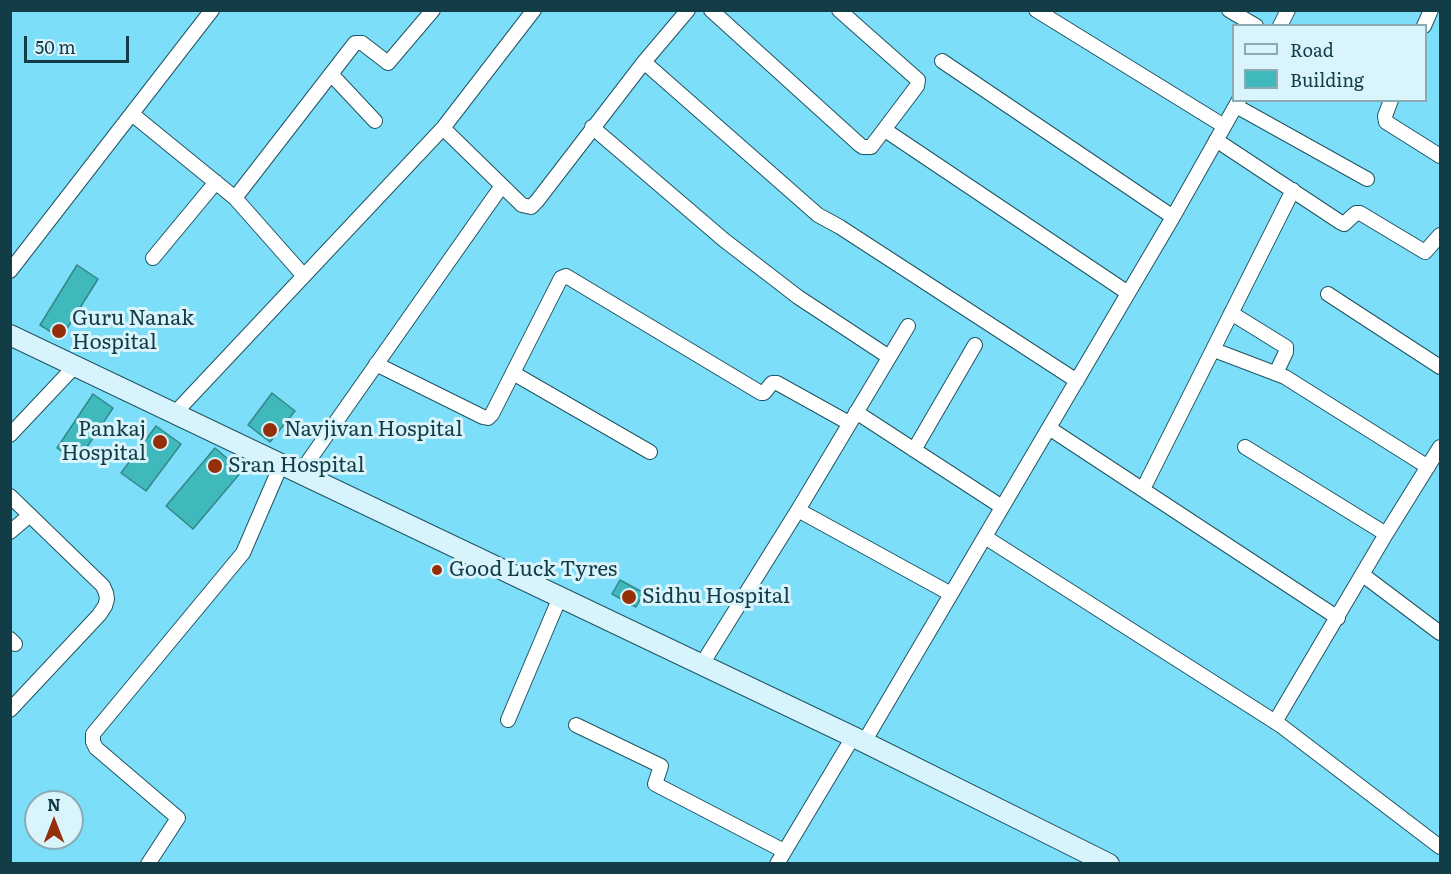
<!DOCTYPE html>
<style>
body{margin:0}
#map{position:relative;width:1451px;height:874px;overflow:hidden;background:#7ddef9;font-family:Literata,serif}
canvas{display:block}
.frame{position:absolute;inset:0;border:12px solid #123d47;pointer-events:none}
.legend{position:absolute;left:1232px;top:24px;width:195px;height:78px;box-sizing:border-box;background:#daf4fc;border:2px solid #8aabb4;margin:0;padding:8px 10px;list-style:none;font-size:18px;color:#123d47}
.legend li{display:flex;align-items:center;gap:12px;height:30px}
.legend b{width:30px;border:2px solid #8aabb4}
.north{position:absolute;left:24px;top:790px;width:60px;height:60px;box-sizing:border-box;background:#daf4fc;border:2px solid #8aabb4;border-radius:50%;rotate:0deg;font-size:16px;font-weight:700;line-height:24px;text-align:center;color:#123d47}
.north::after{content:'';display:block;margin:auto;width:21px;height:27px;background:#952f09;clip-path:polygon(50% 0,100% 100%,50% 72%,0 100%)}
.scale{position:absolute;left:24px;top:36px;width:105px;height:27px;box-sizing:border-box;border:3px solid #123d47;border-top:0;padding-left:8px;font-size:18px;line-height:21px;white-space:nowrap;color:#123d47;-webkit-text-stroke:4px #daf4fc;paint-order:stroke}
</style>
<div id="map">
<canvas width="1451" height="874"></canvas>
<div class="frame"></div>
<ul class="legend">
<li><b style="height:8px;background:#d7f4fc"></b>Road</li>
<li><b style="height:16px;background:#3fb9bc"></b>Building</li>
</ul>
<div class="north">N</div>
<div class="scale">50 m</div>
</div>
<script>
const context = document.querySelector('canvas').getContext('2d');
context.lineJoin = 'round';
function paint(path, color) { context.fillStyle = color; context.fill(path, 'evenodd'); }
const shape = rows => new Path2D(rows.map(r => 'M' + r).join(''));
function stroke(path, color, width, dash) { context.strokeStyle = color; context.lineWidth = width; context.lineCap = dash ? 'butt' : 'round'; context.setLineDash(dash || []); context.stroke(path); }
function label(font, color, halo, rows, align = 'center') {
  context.font = font + ' Literata,serif'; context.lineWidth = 6; context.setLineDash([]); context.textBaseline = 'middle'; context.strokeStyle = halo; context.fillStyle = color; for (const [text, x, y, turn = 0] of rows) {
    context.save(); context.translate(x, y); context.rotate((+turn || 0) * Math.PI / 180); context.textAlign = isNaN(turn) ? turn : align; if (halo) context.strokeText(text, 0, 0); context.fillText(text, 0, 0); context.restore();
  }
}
const building = shape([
 [77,265,98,279,61,338,40,325,77,265],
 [272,393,295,411,270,442,248,425,272,393],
 [93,394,113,408,77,462,57,448,93,394],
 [156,426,181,444,146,491,121,473,156,426],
 [215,448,242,471,193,529,166,506,215,448],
 [620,580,644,593,636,607,612,594,620,580]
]);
const street = shape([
 [711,10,860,145,863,147,871,147,917,86,918,80,839,10],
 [1036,10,1224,126],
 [1229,10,1256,26],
 [1280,26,1288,10],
 [1424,26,1431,10],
 [942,61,1173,217],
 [644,62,818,215,840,227,1077,381],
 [331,74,375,121],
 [1391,100,1385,116,1386,122,1440,156],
 [1236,106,1367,179],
 [132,114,235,198,304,276],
 [592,127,724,240,798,297,889,357],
 [443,128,522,205,531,207,537,201,644,62,688,10],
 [885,130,1128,293],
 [1216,140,1340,222,1344,224,1356,213,1360,213,1425,252,1440,235],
 [235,198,355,43,362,43,388,63,433,10],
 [153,258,216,182],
 [10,271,212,10],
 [1328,294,1440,367],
 [1231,313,1286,347,1286,352,1276,373],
 [1214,350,1285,377,1428,467],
 [376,364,483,417,488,418,492,414,561,278,566,276,761,393,764,393,772,383,777,383,849,423],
 [513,373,650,452],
 [856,412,1002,507],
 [174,414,443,128,534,10],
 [1049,428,1338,618],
 [10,435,75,366],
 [1245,447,1386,534],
 [914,450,975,345],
 [300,473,501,187],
 [1143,489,1293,190],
 [10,496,103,586,106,593,107,599,105,606,99,615,10,710],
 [798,510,951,594],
 [10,532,30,515],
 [985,537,1280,725,1440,847],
 [1363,575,1440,633],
 [10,639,15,644],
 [702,664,798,510,908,326],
 [508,720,560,597],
 [1275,722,1386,534,1440,447],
 [576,725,661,766,655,784,784,851],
 [864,742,1173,217,1239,100],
 [148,864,178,818,96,748,93,742,93,734,243,553,281,465],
 [777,864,853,737]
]);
const secondary = shape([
 [10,335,864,742,1109,864]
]);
const markers = [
 [59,331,8,"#952f09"],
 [270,430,8,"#952f09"],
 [160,442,8,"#952f09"],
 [215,466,8,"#952f09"],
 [437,570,6,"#952f09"],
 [629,597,8,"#952f09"]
];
const poiNames = [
 ["Guru Nanak",72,319],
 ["Hospital",72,343],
 ["Pankaj",146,430,"right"],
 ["Hospital",146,454,"right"],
 ["Navjivan Hospital",284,430],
 ["Sran Hospital",228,466],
 ["Good Luck Tyres",449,570],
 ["Sidhu Hospital",642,597]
];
paint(building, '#3fb9bc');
stroke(building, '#348789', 1.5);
stroke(street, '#1f5461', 16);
stroke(secondary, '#1f5461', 22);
stroke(street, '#fff', 14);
stroke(secondary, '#d7f4fc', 20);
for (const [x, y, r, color] of markers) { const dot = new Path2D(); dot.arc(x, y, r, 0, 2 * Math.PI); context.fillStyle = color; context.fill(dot); stroke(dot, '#daf4fc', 2); }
label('21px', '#123d47', '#daf4fc', poiNames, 'left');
</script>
